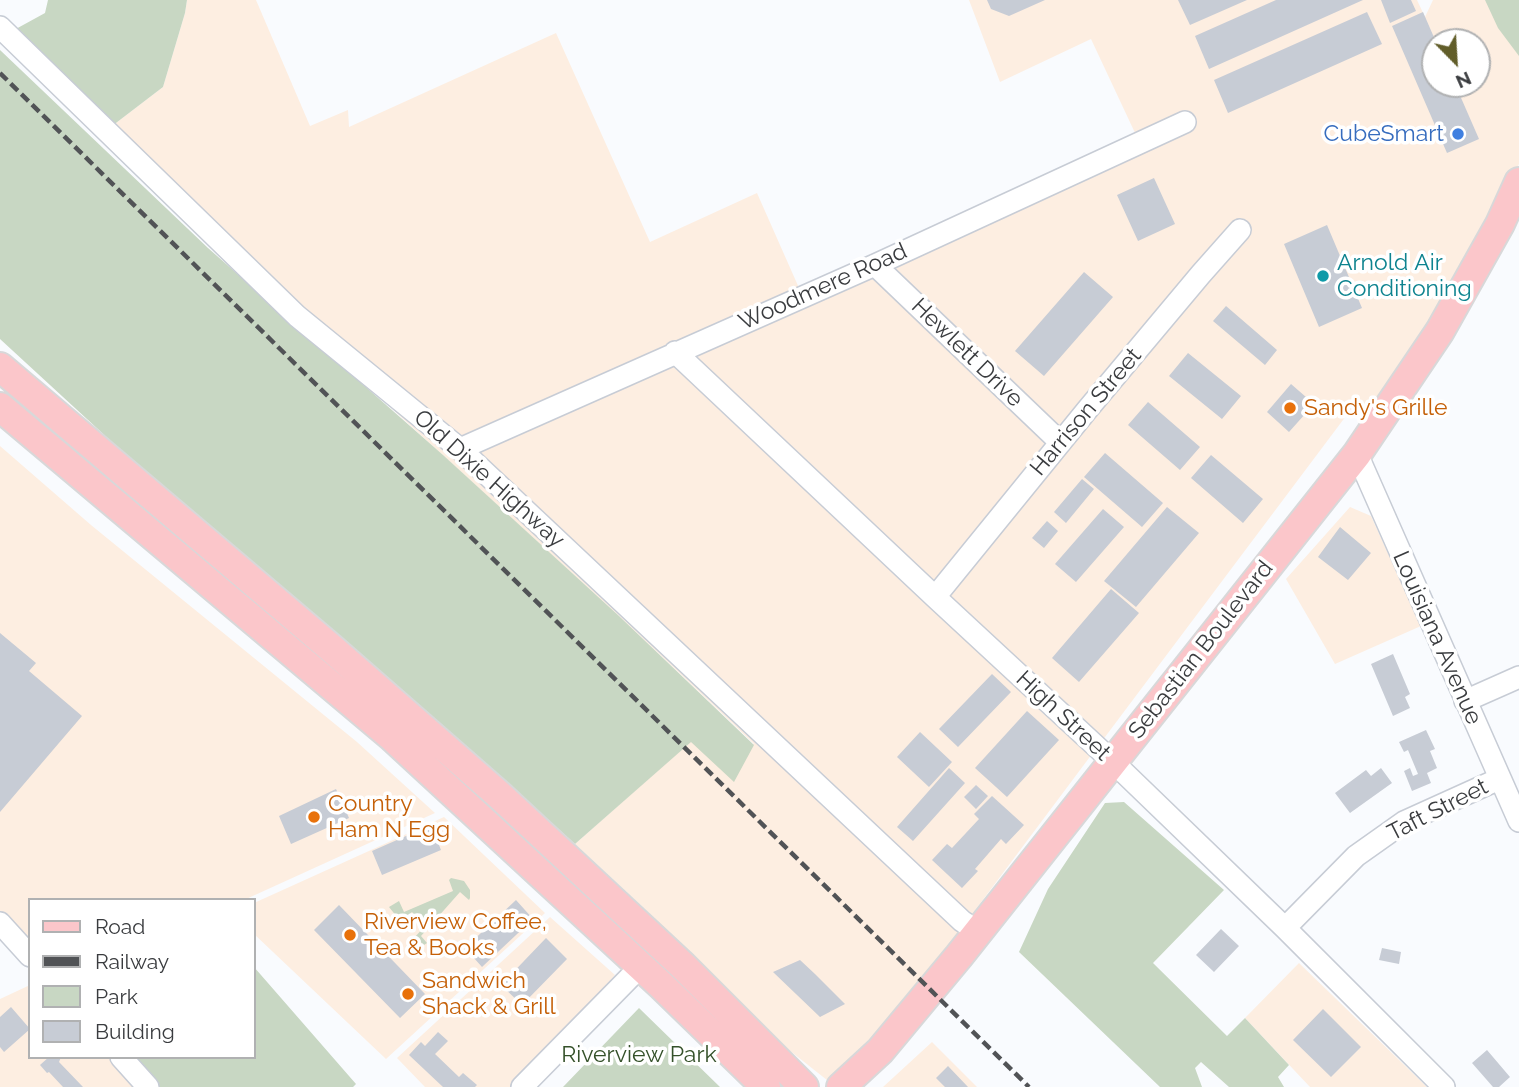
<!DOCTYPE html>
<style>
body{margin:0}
#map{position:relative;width:1519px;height:1087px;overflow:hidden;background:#f9fbfe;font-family:Raleway,sans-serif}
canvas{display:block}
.legend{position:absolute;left:28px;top:898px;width:228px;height:161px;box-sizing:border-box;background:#fff;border:2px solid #b0b1b2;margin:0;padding:9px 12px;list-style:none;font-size:21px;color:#3a3c3f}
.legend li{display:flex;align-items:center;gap:14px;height:35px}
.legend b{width:35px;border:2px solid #b0b1b2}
.north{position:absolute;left:1421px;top:28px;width:70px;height:70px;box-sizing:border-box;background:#fff;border:2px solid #b0b1b2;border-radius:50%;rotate:156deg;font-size:19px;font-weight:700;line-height:28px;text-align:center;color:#3a3c3f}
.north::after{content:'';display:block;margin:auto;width:24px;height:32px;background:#615d29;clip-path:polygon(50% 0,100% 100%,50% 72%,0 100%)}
</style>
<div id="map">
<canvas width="1519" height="1087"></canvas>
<ul class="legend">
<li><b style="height:9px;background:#fbc6ca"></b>Road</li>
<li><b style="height:9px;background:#515356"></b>Railway</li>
<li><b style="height:19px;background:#c8d7c3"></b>Park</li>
<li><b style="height:19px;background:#c7ccd5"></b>Building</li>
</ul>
<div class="north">N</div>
</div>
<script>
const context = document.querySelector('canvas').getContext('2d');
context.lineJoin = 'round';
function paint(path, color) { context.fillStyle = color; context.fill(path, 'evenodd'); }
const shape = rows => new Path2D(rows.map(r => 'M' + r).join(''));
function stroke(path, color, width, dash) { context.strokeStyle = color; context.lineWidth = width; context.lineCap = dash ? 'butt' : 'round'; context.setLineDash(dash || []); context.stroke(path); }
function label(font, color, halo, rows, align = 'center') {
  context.font = font + ' Raleway,sans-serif'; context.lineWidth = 7; context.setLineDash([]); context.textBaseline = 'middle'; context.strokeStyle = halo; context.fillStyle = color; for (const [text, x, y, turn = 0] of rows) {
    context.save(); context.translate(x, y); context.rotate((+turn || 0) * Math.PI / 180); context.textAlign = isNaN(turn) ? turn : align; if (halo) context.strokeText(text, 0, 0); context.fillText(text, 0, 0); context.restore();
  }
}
const commercial = shape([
 [187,0,256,0,310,126,348,110,349,127,556,33,650,242,757,193,799,288,676,342,674,340,670,345,461,439,302,310,112,126,163,87,185,13],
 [969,0,1417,0,1425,17,1433,0,1519,0,1519,164,1493,219,1461,266,1378,404,1346,416,1102,741,946,597,1207,280,1251,230,1239,218,1195,268,1059,430,889,268,1195,126,1188,111,1136,135,1091,39,1000,82],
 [1435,42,1477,42,1477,84,1435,84],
 [874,275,1049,442,933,586,690,355],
 [674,362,1092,754,973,913,977,918,975,920,475,452],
 [356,376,454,454,965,933,925,984,832,1084,789,1050,645,909,575,844,691,741,754,744,618,615],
 [0,446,91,525,357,742,435,813,244,900,30,900,30,945,0,912],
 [1350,507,1371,516,1421,626,1335,664,1286,579],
 [444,817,545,913,386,1059,254,934,254,903],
 [550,917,615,975,517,1087,425,1087,397,1058],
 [1299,963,1427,1087,1310,1087,1245,1018],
 [30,985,30,1057,111,1057,138,1087,0,1087,0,999],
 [932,1042,977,1087,883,1087]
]);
const green = shape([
 [48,0,187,0,185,13,163,87,112,126,14,30,45,13],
 [1485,0,1519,0,1519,56,1498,28],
 [0,50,208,248,443,455,618,615,754,745,734,782,691,742,575,844,491,768,113,443,0,339],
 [1124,802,1224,890,1153,963,1227,1036,1245,1018,1289,1065,1278,1077,1284,1087,1229,1087,1201,1062,1195,1068,1202,1087,1160,1087,1019,952,1048,889,1105,803],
 [451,878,464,881,470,890,470,898,469,900,460,892,421,936,427,943,424,945,415,937,424,927,412,912,401,922,389,907,399,901,404,912,453,891,449,880],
 [254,967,356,1084,353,1087,158,1087,132,1057,254,1057],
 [639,1008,720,1087,563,1087]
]);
const building = shape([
 [987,0,1045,0,1009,16,991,9],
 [1178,0,1247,0,1190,25],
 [1276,0,1363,0,1209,69,1195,36],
 [1381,0,1411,0,1416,11,1390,23],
 [1367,12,1382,44,1228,113,1214,80],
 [1423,12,1436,42,1435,84,1455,84,1479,139,1447,153,1392,26],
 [1154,178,1175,224,1138,241,1117,195],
 [1327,225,1362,308,1319,327,1284,244],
 [1084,272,1113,297,1044,376,1015,351],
 [1226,306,1277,350,1265,365,1213,321],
 [1188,353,1241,396,1222,419,1169,376],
 [1291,384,1314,404,1289,432,1267,412],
 [1148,402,1200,447,1180,470,1128,425],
 [1105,453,1163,503,1142,527,1084,477],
 [1211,455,1263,499,1243,523,1191,478],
 [1082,479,1094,489,1066,523,1054,512],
 [1167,507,1199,533,1136,607,1104,581],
 [1103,509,1124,527,1076,582,1055,564],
 [1047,521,1058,531,1044,548,1032,538],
 [1340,527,1371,553,1348,580,1318,557],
 [1111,589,1139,613,1079,682,1052,658],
 [0,633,36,663,29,671,82,716,0,812],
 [1393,654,1410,694,1405,697,1410,708,1393,716,1371,664],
 [992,674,1011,692,958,747,939,729],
 [1027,711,1059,740,1007,797,975,768],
 [1426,730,1435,749,1430,751,1437,768,1427,773,1431,783,1412,791,1404,771,1410,768,1413,776,1418,774,1408,750,1404,752,1399,742],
 [920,732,952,762,929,787,897,757],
 [949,768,965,783,913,841,897,827],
 [1381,768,1392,783,1350,813,1335,793,1366,770,1371,776],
 [976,785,988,796,976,809,964,797],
 [336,789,349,818,291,844,279,816],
 [992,796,1024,825,1006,844,1001,839,975,869,978,871,962,888,932,860,947,844,952,848,979,819,974,814],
 [431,825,441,850,382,875,372,851],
 [516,900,533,919,482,967,465,948],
 [339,905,425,994,400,1018,314,930],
 [1221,929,1239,946,1214,972,1196,955],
 [546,938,567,959,522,1005,501,985],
 [1382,948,1401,952,1399,964,1379,960],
 [800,960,815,974,845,1004,820,1017,773,972],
 [11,1007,30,1029,4,1052,0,1047,0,1017],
 [1323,1009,1361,1047,1331,1077,1293,1040],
 [438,1032,448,1041,435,1054,459,1077,463,1073,477,1085,475,1087,443,1087,409,1055,421,1042,425,1046],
 [1487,1050,1510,1077,1499,1087,1493,1087,1472,1063],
 [49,1057,61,1057,59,1062,83,1087,63,1087,49,1072,47,1073,40,1065],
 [948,1066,968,1087,945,1087,936,1078]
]);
const minor = shape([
 [0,27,297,316,460,449,962,921,977,931],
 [875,265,1060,442],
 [675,352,935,597,1112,761,1285,928,1444,1087],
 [460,449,875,265,1185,122],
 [1357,454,1519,821],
 [935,597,1087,410,1201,274,1240,230],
 [1465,701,1519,677],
 [0,923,30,956],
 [1285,928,1356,856,1404,822,1499,779],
 [121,1057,148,1087],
 [522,1087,641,966]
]);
const major = shape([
 [0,367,331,648,498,794,683,966,804,1087],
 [0,407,391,736,662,986,766,1087],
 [841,1087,880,1051,959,956,1357,454,1440,331,1500,224,1519,182]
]);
const rail = shape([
 [0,73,1029,1087]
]);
const markers = [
 [1458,134,7,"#3f7fe0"],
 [1323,276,7,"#0f9aa8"],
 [1290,408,7,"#e8710a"],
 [314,817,7,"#e8710a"],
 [350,935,7,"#e8710a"],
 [408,994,7,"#e8710a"]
];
const shopNames = [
 ["CubeSmart",1444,134]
];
const cultureNames = [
 ["Arnold Air",1337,263],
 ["Conditioning",1337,289]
];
const streetNames = [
 ["Woodmere Road",823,287,-24],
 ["Hewlett Drive",967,353,44],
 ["Harrison Street",1086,412,-50],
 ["Old Dixie Highway",489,479,42],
 ["Louisiana Avenue",1437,638,66],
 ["Sebastian Boulevard",1201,650,-52],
 ["High Street",1063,716,43],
 ["Taft Street",1438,810,-27]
];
const foodNames = [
 ["Sandy's Grille",1304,408],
 ["Country",328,804],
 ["Ham N Egg",328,830],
 ["Riverview Coffee,",364,922],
 ["Tea & Books",364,948],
 ["Sandwich",422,981],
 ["Shack & Grill",422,1007]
];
const parkNames = [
 ["Riverview Park",639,1055]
];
paint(commercial, '#fdeee1');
paint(green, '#c8d7c3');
paint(building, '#c7ccd5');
stroke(minor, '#c7ccd5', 24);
stroke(major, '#d8d8d9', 32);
stroke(minor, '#fff', 21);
stroke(major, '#fbc6ca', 28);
stroke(rail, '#515356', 4.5, [10, 5]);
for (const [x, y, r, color] of markers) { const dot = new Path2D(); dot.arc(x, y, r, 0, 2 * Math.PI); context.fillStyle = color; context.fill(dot); stroke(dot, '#fff', 2.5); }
label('23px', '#366cbe', '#fff', shopNames, 'right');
label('23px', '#0d838f', '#fff', cultureNames, 'left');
label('23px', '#3a3c3f', '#fff', streetNames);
label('23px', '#c56008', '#fff', foodNames, 'left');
label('23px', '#35512a', '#fff', parkNames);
</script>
